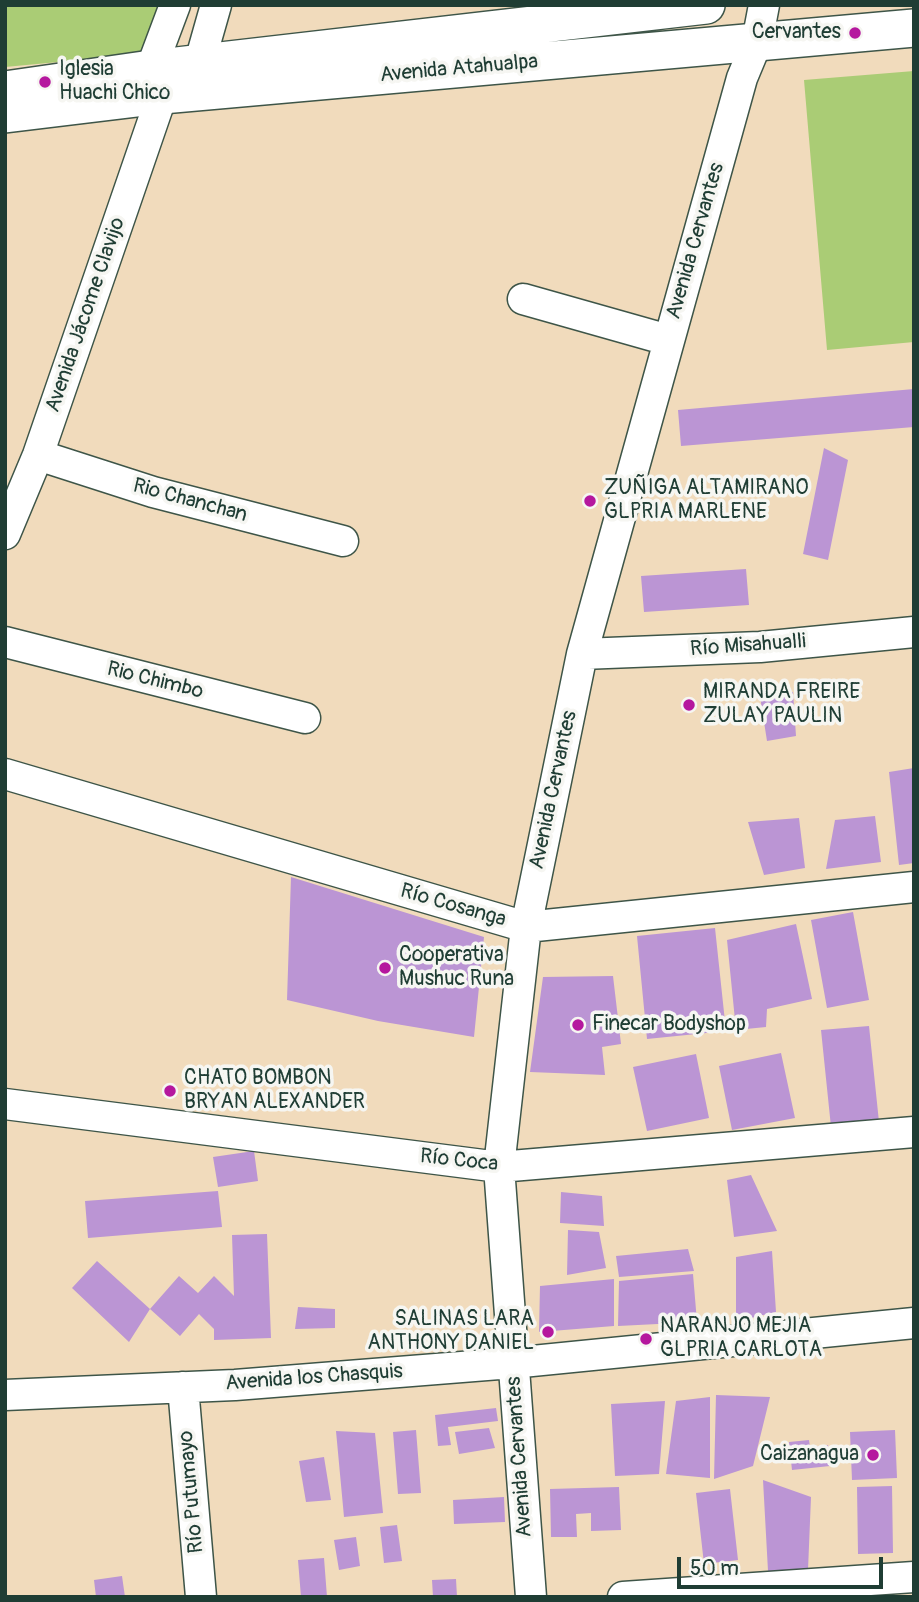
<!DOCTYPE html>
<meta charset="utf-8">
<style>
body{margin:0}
#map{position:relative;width:919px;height:1602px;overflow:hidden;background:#f1dbbc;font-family:Pangolin,sans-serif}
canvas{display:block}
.frame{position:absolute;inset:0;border:7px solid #1f3d34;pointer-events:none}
.scale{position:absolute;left:677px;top:1557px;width:206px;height:32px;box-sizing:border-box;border:4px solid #1f3d34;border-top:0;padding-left:9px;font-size:21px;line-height:24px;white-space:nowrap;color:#1f3d34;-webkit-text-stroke:5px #f6f6f2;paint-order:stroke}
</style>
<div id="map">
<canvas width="919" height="1602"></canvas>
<div class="frame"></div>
<div class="scale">50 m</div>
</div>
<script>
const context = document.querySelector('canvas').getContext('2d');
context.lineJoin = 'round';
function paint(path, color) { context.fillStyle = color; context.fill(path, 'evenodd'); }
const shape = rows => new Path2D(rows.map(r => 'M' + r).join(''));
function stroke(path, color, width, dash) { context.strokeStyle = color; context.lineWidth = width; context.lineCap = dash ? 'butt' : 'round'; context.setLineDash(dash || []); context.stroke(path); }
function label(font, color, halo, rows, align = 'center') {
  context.font = font + ' Pangolin,sans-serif'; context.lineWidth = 7; context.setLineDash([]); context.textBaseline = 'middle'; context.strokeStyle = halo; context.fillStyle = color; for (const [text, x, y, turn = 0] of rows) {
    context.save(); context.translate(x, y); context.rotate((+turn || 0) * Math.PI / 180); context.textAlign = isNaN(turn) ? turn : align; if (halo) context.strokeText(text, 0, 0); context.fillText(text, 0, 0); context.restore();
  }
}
const green = shape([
 [5,5,161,5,144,54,5,67],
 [914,71,914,342,827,350,804,80]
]);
const building = shape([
 [914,389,914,427,681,446,678,410],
 [824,448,848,460,828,560,803,554],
 [746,569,749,605,644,612,641,576],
 [759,690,793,692,796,736,767,741],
 [914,768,914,863,899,865,889,772],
 [875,816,881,862,826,869,835,820],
 [799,818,805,868,764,875,748,822],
 [291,877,484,937,474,1037,378,1021,287,1000],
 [853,912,869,1000,827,1008,811,920],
 [796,924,812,999,767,1009,766,1027,736,1030,727,940],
 [715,928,726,1031,647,1039,637,936],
 [613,976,621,1044,602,1047,605,1075,530,1072,543,977],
 [869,1026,879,1122,831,1127,821,1030],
 [781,1053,795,1118,732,1130,719,1066],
 [696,1054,709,1118,647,1131,633,1067],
 [254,1151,258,1181,218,1187,213,1157],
 [751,1175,777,1231,734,1237,727,1180],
 [218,1191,222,1227,88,1238,85,1201],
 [561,1192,602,1196,604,1226,560,1223],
 [568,1230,599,1232,606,1268,567,1275],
 [267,1234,271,1338,214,1340,214,1329,199,1314,180,1336,150,1309,179,1276,198,1293,214,1276,234,1296,232,1235],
 [688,1249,694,1271,619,1277,616,1256],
 [772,1251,776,1312,736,1322,736,1257],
 [97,1261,150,1309,129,1342,72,1288],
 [693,1274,697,1322,618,1326,619,1281],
 [614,1279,614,1326,539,1332,540,1286],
 [298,1307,335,1309,335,1328,295,1329],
 [716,1395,770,1397,753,1466,714,1479],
 [710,1397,710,1478,666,1474,676,1401],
 [665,1401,659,1474,615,1476,611,1404],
 [496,1408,498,1421,448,1427,451,1445,438,1446,435,1415],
 [489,1428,495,1448,459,1454,455,1432],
 [416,1430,421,1493,398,1494,393,1432],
 [895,1430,897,1478,852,1480,850,1432],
 [336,1431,375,1433,383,1513,344,1517],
 [809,1440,810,1447,828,1445,830,1466,792,1470,789,1442],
 [324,1457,331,1500,306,1502,299,1461],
 [763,1480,811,1497,808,1570,768,1571],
 [892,1486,893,1553,858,1554,857,1487],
 [619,1487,621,1530,591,1531,591,1513,576,1514,577,1537,551,1537,550,1489],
 [730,1489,738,1560,704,1564,696,1493],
 [504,1497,505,1522,454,1524,453,1500],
 [397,1525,402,1561,384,1563,380,1527],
 [356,1537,360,1566,339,1570,334,1540],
 [324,1558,327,1597,301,1597,298,1560],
 [122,1576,125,1597,96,1597,94,1580],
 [456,1579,457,1597,433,1597,432,1580]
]);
const minor = shape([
 [199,65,216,5],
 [151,69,175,5],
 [523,299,668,340],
 [38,455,153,492,343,541],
 [5,534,38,455,162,95],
 [5,642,305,718],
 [582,654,760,647,914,632],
 [5,774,526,927,914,887],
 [5,1104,499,1167,914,1132],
 [183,1387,201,1597],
 [5,1395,235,1385,512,1363,914,1323],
 [531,1597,499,1167,526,927,582,654,742,78,757,42,764,5],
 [623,1597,914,1577]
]);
const major = shape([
 [5,90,151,69,706,5],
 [5,114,162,95,914,28]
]);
const markers = [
 [855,33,7,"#b5179e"],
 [45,82,7,"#b5179e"],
 [590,501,7,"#b5179e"],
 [689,705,7,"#b5179e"],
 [385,968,7,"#b5179e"],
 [578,1025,7,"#b5179e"],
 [170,1091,7,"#b5179e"],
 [548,1332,7,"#b5179e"],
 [646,1339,7,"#b5179e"],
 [873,1455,7,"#b5179e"]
];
const poiNames = [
 ["Cervantes",841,33,"right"],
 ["Iglesia",59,70],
 ["Huachi Chico",59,94],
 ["ZUÑIGA ALTAMIRANO",604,489],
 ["GLPRIA MARLENE",604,513],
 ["MIRANDA FREIRE",703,693],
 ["ZULAY PAULIN",703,717],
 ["Cooperativa",399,956],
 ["Mushuc Runa",399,980],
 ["Finecar Bodyshop",592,1025],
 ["CHATO BOMBON",184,1079],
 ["BRYAN ALEXANDER",184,1103],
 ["SALINAS LARA",534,1320,"right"],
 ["ANTHONY DANIEL",534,1344,"right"],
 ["NARANJO MEJIA",660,1327],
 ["GLPRIA CARLOTA",660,1351],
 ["Caizanagua",859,1455,"right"]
];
const streetNames = [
 ["Avenida Atahualpa",459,69,-5],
 ["Avenida Cervantes",696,241,-74],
 ["Avenida Jácome Clavijo",86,315,-71],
 ["Rio Chanchan",190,501,15],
 ["Río Misahualli",748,646,-4],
 ["Rio Chimbo",155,681,14],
 ["Avenida Cervantes",554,790,-78],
 ["Río Cosanga",453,906,16],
 ["Río Coca",459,1161,6],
 ["Avenida los Chasquis",314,1378,-4],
 ["Avenida Cervantes",520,1457,-94],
 ["Río Putumayo",192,1492,-95]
];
paint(green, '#aacc75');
paint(building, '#bb95d4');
stroke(minor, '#3e5548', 33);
stroke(major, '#3e5548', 40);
stroke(minor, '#fff', 30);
stroke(major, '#fff', 37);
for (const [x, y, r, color] of markers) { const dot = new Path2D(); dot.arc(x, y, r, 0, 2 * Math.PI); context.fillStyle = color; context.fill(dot); stroke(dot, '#f6f6f2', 2.5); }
label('21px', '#1f3d34', '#f6f6f2', poiNames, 'left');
label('21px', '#1f3d34', '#f6f6f2', streetNames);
</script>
